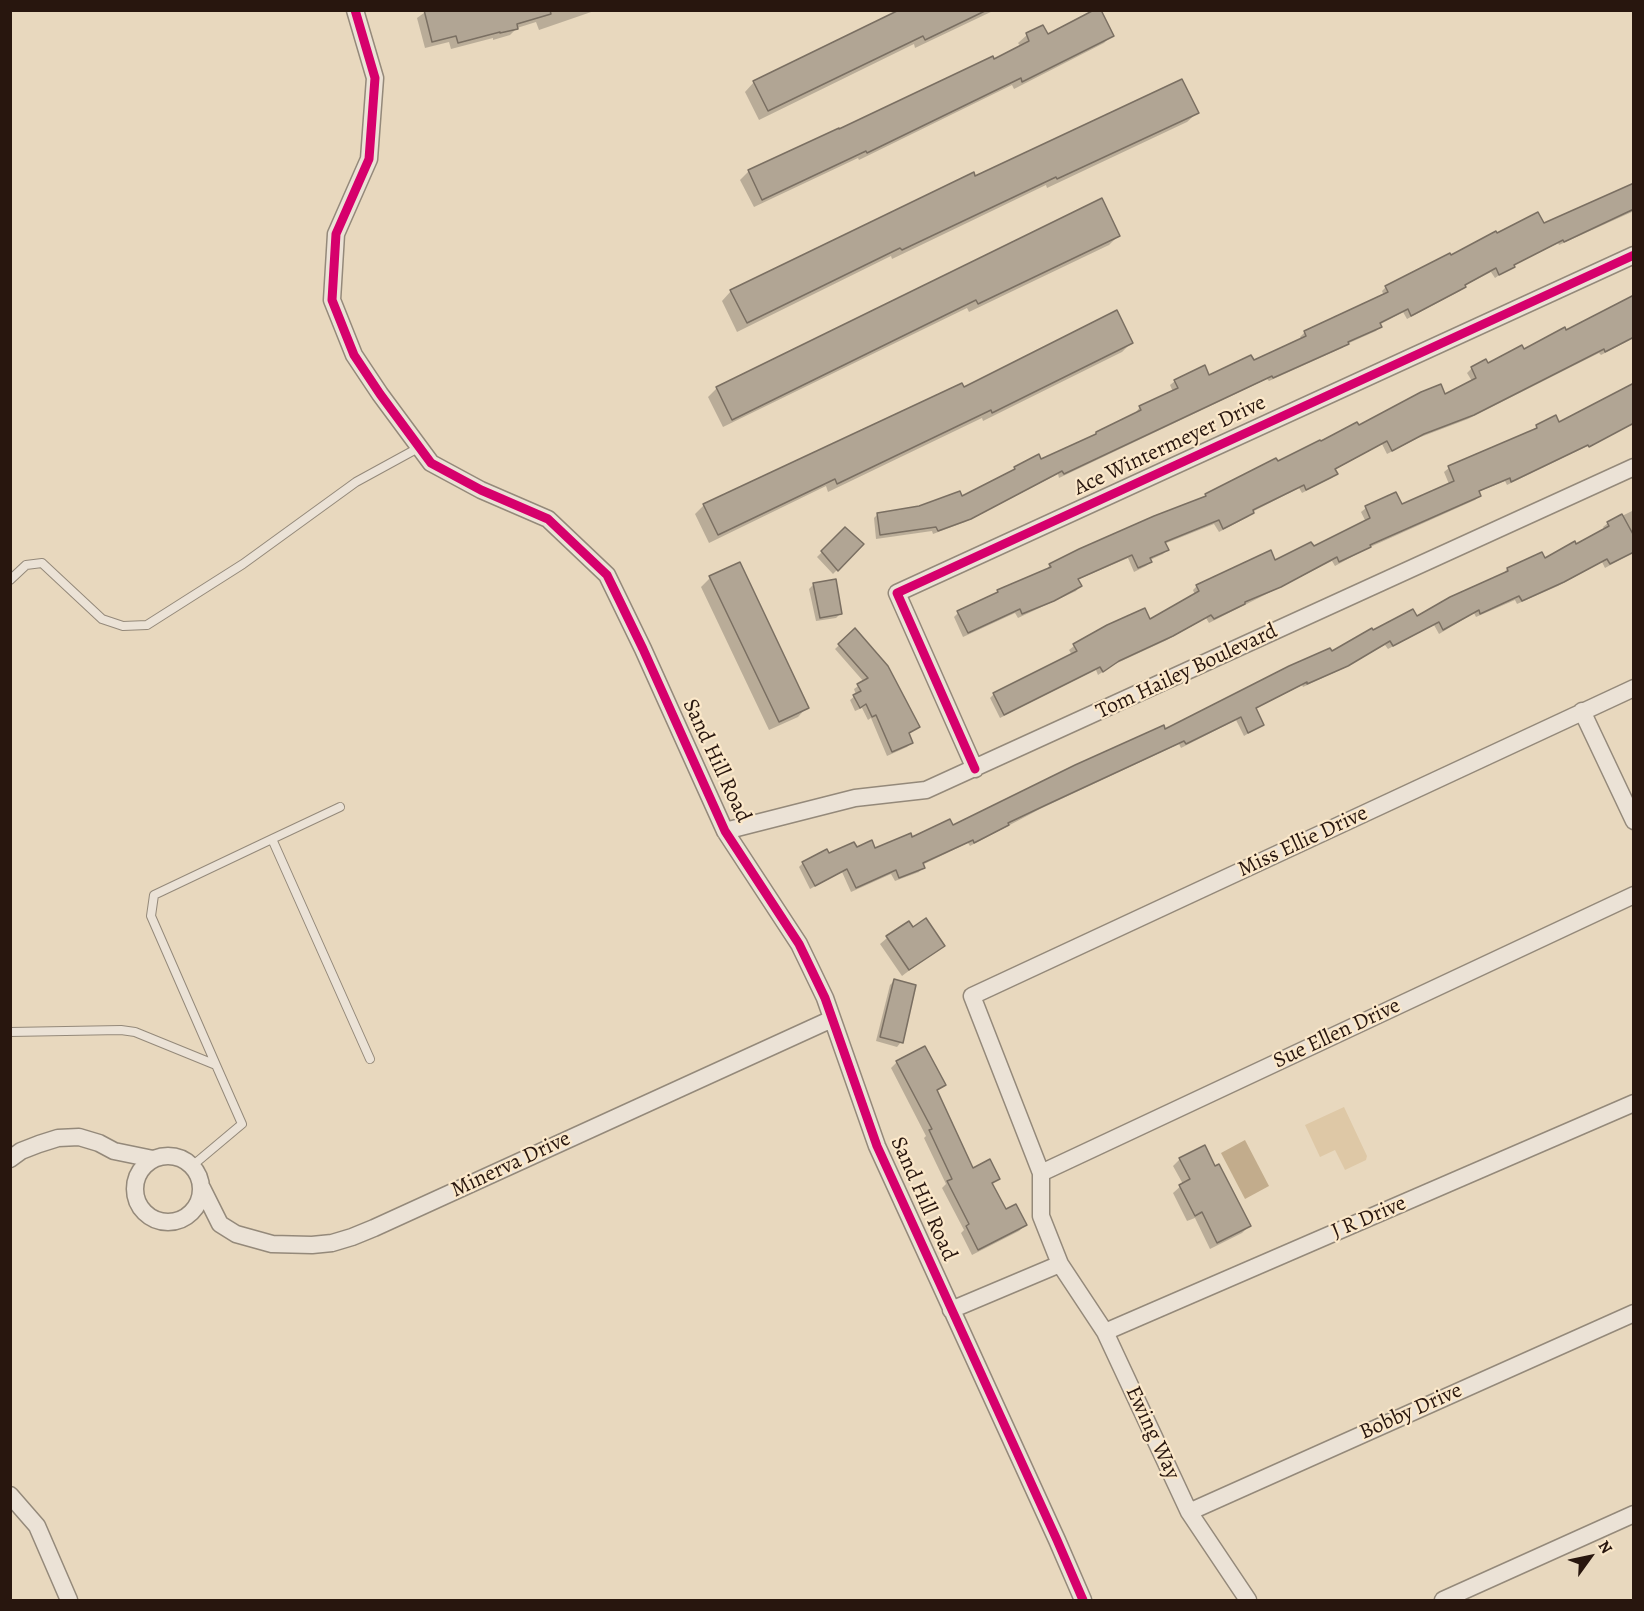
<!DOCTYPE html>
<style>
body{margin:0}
#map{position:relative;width:1644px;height:1611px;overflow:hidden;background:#e8d8be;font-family:Alegreya,serif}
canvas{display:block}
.frame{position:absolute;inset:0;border:12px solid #28160e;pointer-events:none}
.north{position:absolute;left:1560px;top:1527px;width:60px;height:60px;-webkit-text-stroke:4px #fbe8ca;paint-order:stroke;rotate:57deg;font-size:16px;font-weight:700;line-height:24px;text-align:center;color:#28160e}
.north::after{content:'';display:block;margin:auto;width:21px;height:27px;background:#28160e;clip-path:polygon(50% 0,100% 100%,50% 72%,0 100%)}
</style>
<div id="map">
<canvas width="1644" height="1611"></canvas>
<div class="frame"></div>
<div class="north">N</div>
</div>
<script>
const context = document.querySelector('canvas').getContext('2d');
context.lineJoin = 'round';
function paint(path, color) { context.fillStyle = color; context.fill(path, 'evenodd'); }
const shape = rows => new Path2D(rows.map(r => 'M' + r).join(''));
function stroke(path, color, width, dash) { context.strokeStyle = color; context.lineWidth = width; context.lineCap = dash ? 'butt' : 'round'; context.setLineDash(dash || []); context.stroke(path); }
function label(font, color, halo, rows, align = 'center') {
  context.font = font + ' Alegreya,serif'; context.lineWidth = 4.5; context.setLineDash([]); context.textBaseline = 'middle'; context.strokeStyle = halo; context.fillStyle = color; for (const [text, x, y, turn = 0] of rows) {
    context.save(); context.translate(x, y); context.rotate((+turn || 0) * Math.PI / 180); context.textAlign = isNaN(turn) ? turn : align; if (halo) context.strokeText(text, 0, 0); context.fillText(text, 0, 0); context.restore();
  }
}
const green = shape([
 [1344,1107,1367,1156,1366,1160,1345,1170,1335,1150,1320,1157,1305,1125]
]);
const water = shape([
 [1245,1140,1269,1186,1245,1199,1221,1153]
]);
const shadow = shape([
 [428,10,597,10,539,30,536,22,517,28,510,35,493,40,493,38,451,49,449,42,425,48,417,18],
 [912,10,995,10,915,48,914,44,759,120,745,92,754,82],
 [1042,27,1047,36,1112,35,1104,43,1014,89,1012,85,859,160,858,158,754,207,740,180,748,172,838,130,994,61,1021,47,1018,43,1027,35],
 [1197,113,1187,122,1047,188,1046,185,892,259,891,256,737,332,722,301,731,291,974,178],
 [1634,184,1634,211,1559,245,1558,243,1514,265,1495,278,1491,272,1464,286,1460,291,1407,319,1403,312,1379,325,1380,327,1376,331,1347,344,1342,348,1269,381,1267,379,1059,478,1058,474,965,522,933,534,932,531,876,539,874,518,878,514,961,498,1011,472,1015,468,1041,461,1093,437,1097,433,1137,414,1136,412,1140,407,1173,392,1170,385,1175,381,1209,377,1253,362,1302,340,1300,337,1305,332,1384,296,1382,291,1386,287,1497,235,1543,225],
 [1118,236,1109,245,969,312,967,308,723,427,708,397,717,388],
 [1634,297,1634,338,1601,355,1599,353,1468,419,1418,438,1387,454,1382,444,1334,470,1336,474,1332,478,1302,493,1299,488,1252,512,1248,517,1219,532,1214,524,1164,544,1167,550,1163,554,1150,560,1151,562,1146,566,1134,572,1128,558,1077,580,1080,586,1076,591,1018,618,1015,613,963,637,954,617,958,613,994,596,998,591,1046,570,1050,565,1202,499,1206,495,1358,427,1444,396,1472,381,1467,373,1472,368,1488,365,1524,351,1566,332],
 [1131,343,1122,352,983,421,982,418,828,492,826,486,709,543,695,514,704,505,963,389],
 [1634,386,1634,426,1631,425,1507,485,1505,481,1478,492,1480,496,1475,500,1368,548,1335,566,1332,561,1209,623,1206,618,1167,640,1113,665,1098,675,1096,670,1000,718,990,698,994,694,1072,655,1069,650,1074,646,1107,627,1150,621,1195,595,1193,590,1197,586,1275,562,1313,548,1366,522,1361,512,1366,508,1395,494,1401,506,1449,484,1444,472,1449,468,1532,432,1537,427,1558,424],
 [1634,510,1634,552,1605,568,1602,562,1558,586,1517,604,1515,600,1476,617,1474,613,1439,634,1434,625,1388,649,1385,645,1342,669,1303,687,1302,685,1255,709,1262,725,1244,736,1236,720,1181,748,1179,744,1040,809,970,846,968,843,922,865,923,867,919,872,895,881,891,874,851,892,842,872,810,889,799,867,803,863,856,849,875,850,953,827,1165,731,1373,632,1416,618,1503,574,1507,569,1542,554,1544,560,1576,546,1605,530,1603,527,1608,523],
 [845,529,862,544,833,574,817,557],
 [710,578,807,707,798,717,769,730,701,587],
 [814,584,841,613,836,618,816,621,809,589],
 [855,630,910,709,919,727,908,734,911,743,907,747,887,756,871,718,868,720,862,708,855,711,850,700,856,695,854,689,864,682,835,649],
 [912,929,943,945,902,976,880,944,887,938],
 [894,981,901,1042,897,1047,876,1041,890,985],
 [897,1062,944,1085,936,1092,973,1170,998,1178,992,1185,1005,1211,1025,1225,1019,1231,972,1255,961,1233,964,1230,942,1188,946,1184,924,1138,926,1136,891,1068],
 [1180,1159,1249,1226,1242,1233,1210,1249,1195,1218,1187,1221,1173,1193,1183,1184,1173,1166]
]);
const building = shape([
 [424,10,550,10,551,14,517,24,518,29,500,33,500,32,458,43,456,36,432,42,424,10],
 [899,10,987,10,925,40,923,36,768,111,753,81,899,10],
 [1094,10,1101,10,1114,36,1022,82,1021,78,867,153,866,151,762,200,748,170,839,128,839,129,993,56,994,59,1029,41,1026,33,1043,25,1048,34,1094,10],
 [1182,79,1199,113,1057,179,1056,177,902,250,900,248,747,323,730,290,974,172,975,176,1182,79],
 [1634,183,1634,209,1564,242,1563,240,1514,265,1515,267,1499,275,1496,268,1465,285,1466,287,1411,316,1408,309,1380,323,1382,327,1348,342,1349,344,1273,378,1272,376,1064,474,1062,471,971,519,938,531,936,527,880,535,877,513,919,506,960,491,962,496,1015,469,1014,467,1039,454,1041,459,1096,434,1096,432,1141,410,1139,406,1178,388,1174,380,1205,365,1209,375,1251,355,1254,360,1306,336,1304,331,1388,292,1385,286,1450,253,1451,255,1496,231,1497,233,1538,212,1544,223,1634,183],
 [1102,198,1120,236,978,304,976,300,732,420,716,387,1102,198],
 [1634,295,1634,337,1605,352,1604,349,1474,415,1424,434,1392,451,1387,441,1335,469,1338,474,1306,490,1304,485,1253,510,1254,513,1223,529,1219,520,1165,542,1169,550,1150,558,1152,562,1138,568,1132,555,1078,579,1082,586,1054,601,1022,614,1020,609,968,633,957,611,998,592,997,590,1051,567,1049,564,1079,549,1154,516,1206,496,1205,494,1276,458,1278,461,1320,440,1321,441,1357,422,1359,425,1421,392,1441,384,1445,394,1476,378,1471,367,1486,359,1488,363,1522,345,1524,349,1565,327,1566,330,1634,295],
 [1117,310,1133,343,992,413,991,410,837,484,835,479,718,535,703,504,962,383,964,387,1117,310],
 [1634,383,1634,423,1589,447,1588,445,1511,482,1510,478,1479,491,1481,496,1370,545,1371,547,1339,562,1337,557,1281,587,1245,602,1245,604,1214,619,1211,615,1173,636,1119,661,1103,672,1100,667,1004,715,993,693,1077,651,1073,644,1107,625,1145,608,1150,619,1199,591,1196,585,1271,550,1275,560,1311,542,1314,546,1370,518,1365,506,1396,492,1402,504,1454,481,1448,466,1537,428,1536,425,1556,415,1559,422,1634,383],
 [1622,514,1634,536,1634,552,1610,564,1607,559,1564,582,1522,601,1519,596,1480,614,1479,610,1443,630,1439,622,1393,646,1390,641,1348,666,1307,684,1307,682,1256,708,1264,725,1248,733,1241,717,1186,744,1184,741,1046,805,1008,823,1009,825,974,843,973,840,923,863,925,868,899,878,896,870,856,888,847,869,815,886,802,862,827,849,829,853,854,842,857,847,872,840,875,848,911,833,912,837,950,819,953,825,1075,765,1164,725,1165,729,1289,666,1330,648,1332,651,1372,628,1373,630,1413,609,1417,616,1450,597,1508,571,1507,568,1542,552,1545,558,1575,541,1576,544,1609,526,1607,522,1622,514],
 [845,527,864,544,838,571,821,551,845,527],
 [740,562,809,708,779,722,709,576,740,562],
 [836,579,842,614,820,618,813,583,836,579],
 [855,628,888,666,920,727,909,733,913,743,892,752,876,715,872,717,866,704,860,708,853,695,861,691,857,684,868,678,838,644,855,628],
 [926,918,945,946,909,970,886,936,909,921,913,927,926,918],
 [894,979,916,985,903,1043,880,1037,894,979],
 [925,1046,946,1085,937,1090,973,1168,990,1159,1000,1179,992,1183,1006,1209,1016,1204,1027,1225,978,1250,966,1226,969,1224,947,1181,952,1179,929,1130,932,1129,896,1061,925,1046],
 [1205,1145,1215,1166,1219,1164,1251,1226,1217,1243,1202,1212,1195,1216,1179,1185,1190,1179,1179,1158,1205,1145]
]);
const lane = shape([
 [10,580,26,565,42,563,102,619,123,626,147,625,243,564,356,482,420,447],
 [272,839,340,807],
 [10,1032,121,1030,135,1032,216,1065,242,1124,192,1166],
 [216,1065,151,916,154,895,272,839,370,1059]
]);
const street = shape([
 [355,10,375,78,369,159,336,234,332,300,354,355,380,394,431,463,481,490,548,519,607,575,643,649,725,831,799,944,825,998,877,1146,1057,1540,1083,1600],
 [1582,711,1634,821],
 [975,769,897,593,1634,255],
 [725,831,855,798,926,790,1634,467],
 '135 1189a33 33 0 1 1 66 0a33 33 0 1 1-66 0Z',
 [10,1159,21,1151,39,1144,58,1138,79,1137,99,1143,114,1151,153,1159],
 [1041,1173,1634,895],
 [202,1188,220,1224,236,1234,272,1244,312,1245,332,1243,352,1237,374,1228,832,1019],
 [951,1310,1060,1264],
 [1105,1332,1634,1103],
 [10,1495,37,1526,69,1600],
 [1189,1512,1634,1313],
 [1248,1600,1189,1512,1105,1332,1060,1264,1041,1216,1041,1173,972,996,1634,688],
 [1443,1600,1634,1514]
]);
const cycleway = shape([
 [355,10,375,78,369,159,336,234,332,300,354,355,380,394,431,463,481,490,548,519,607,575,643,649,725,831,799,944,825,998,877,1146,1057,1540,1083,1600],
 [975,769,897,593,1634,255]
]);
const streetNames = [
 ["Ace Wintermeyer Drive",1170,446,-25],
 ["Tom Hailey Boulevard",1187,672,-25],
 ["Sand Hill Road",716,761,65],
 ["Miss Ellie Drive",1303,842,-25],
 ["Sue Ellen Drive",1337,1034,-25],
 ["Minerva Drive",511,1165,-25],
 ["Sand Hill Road",923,1199,66],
 ["J R Drive",1369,1218,-23],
 ["Bobby Drive",1411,1412,-24],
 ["Ewing Way",1152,1433,65]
];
paint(green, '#dec8a6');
paint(water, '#c2ac8c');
paint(shadow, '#0003');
paint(building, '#b1a594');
stroke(building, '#7a6f62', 1.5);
stroke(lane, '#94897a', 10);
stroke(street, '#94897a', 19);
stroke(lane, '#ebe2d6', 8);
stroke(street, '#ebe2d6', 16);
stroke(cycleway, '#d6006c', 9);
label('22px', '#28160e', '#fbe8ca', streetNames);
</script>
